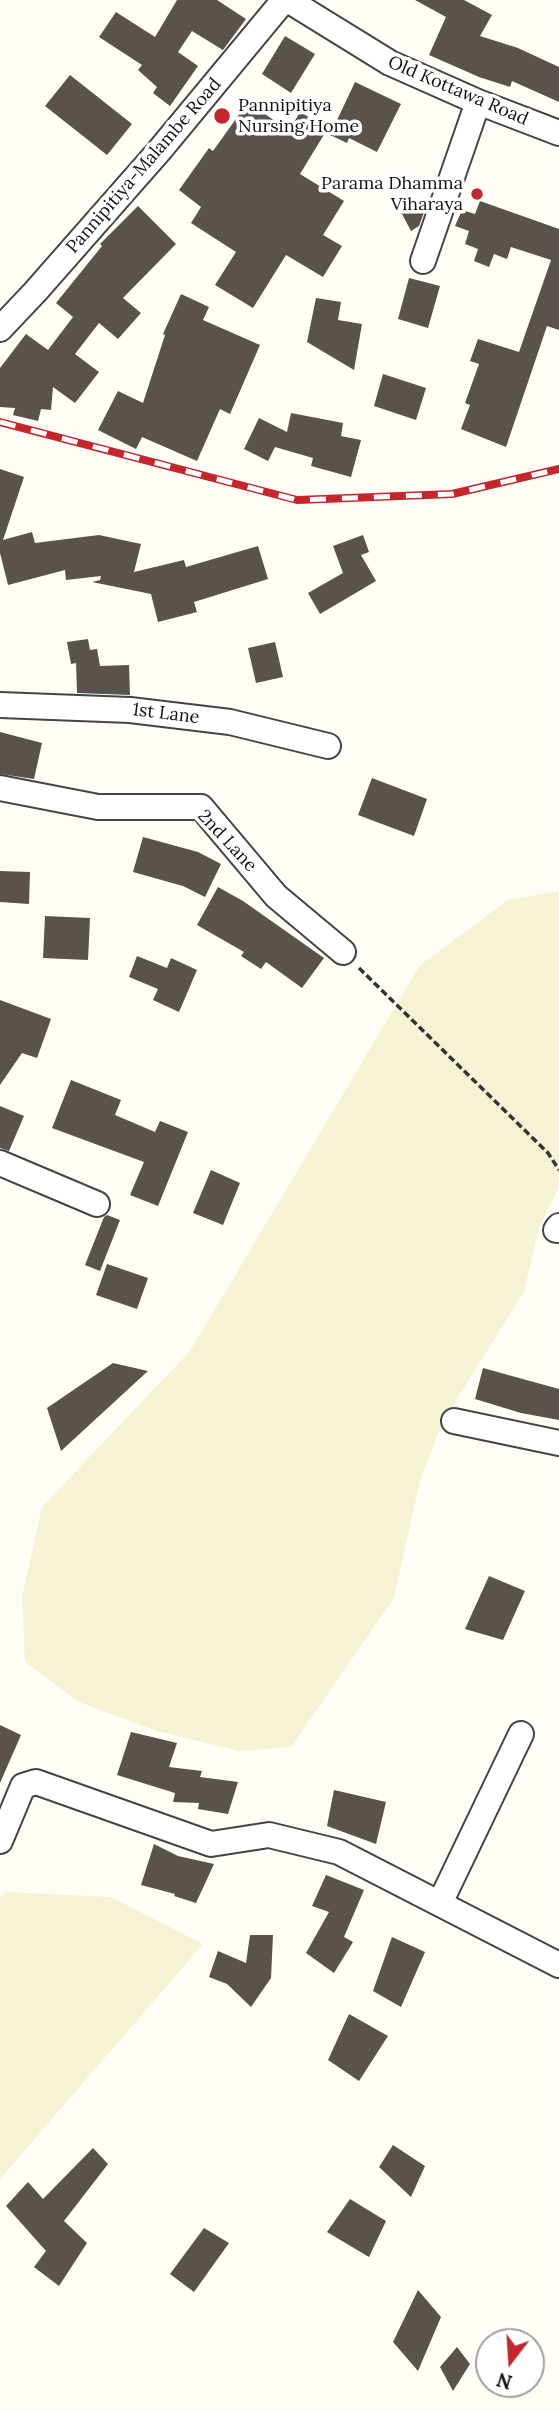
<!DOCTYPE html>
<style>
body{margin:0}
#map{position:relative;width:559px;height:2412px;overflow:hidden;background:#fffdf5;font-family:Lora,serif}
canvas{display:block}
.north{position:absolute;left:475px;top:2328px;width:70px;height:70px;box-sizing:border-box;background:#fff;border:2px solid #a0a0a0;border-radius:50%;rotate:197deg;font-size:19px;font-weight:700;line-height:28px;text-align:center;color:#111}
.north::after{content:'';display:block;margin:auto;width:24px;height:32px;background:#c4262e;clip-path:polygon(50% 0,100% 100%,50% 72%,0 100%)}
</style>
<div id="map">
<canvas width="559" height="2412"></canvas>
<div class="north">N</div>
</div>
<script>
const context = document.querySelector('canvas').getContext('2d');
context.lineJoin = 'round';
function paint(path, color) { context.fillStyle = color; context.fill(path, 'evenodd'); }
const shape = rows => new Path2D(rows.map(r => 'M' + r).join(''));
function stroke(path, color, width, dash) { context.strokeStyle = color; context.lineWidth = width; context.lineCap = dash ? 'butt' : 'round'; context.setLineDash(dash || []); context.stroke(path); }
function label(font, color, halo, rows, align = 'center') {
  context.font = font + ' Lora,serif'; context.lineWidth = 7; context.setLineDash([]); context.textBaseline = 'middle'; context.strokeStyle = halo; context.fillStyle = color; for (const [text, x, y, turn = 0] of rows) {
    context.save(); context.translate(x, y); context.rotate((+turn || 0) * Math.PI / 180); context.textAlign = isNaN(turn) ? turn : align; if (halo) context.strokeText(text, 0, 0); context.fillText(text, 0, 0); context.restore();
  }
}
const farmland = shape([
 [559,891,559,1186,538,1231,524,1292,442,1423,420,1481,394,1598,291,1747,239,1751,157,1731,79,1702,25,1662,22,1597,42,1507,190,1351,420,965,508,900],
 [5,1892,111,1897,203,1944,0,2179,0,1898]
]);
const building = shape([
 [177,0,217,0,246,19,223,50,192,31,178,52,198,66,170,106,153,93,157,87,138,70,142,65,99,37,116,12,155,37],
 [415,0,464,0,492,15,480,36,518,48,559,67,559,102,512,81,510,87,479,77,429,55,446,17],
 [285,36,315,54,291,93,262,74],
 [70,75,132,124,107,155,45,106],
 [355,82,401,104,377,152,349,138,347,143,330,135],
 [248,102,289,131,300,112,328,128,300,174,344,201,323,235,342,246,323,277,286,255,253,308,215,285,236,252,191,223,201,207,179,190,209,148,213,151],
 [422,201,426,207,419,226,411,231,401,212],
 [480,201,559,229,559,330,547,326,506,447,461,429,470,405,465,403,479,364,470,361,478,339,519,352,551,260,511,247,507,259,494,254,489,267,474,261,478,249,465,244,469,231,455,226,462,210,475,214],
 [138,206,176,244,123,298,141,313,118,339,99,323,75,354,99,372,75,403,53,387,51,410,41,409,38,421,13,415,15,408,0,407,0,368,26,334,48,350,73,317,56,303,102,246,100,244],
 [409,278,440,286,428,328,398,319],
 [181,294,209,307,203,320,260,345,230,414,220,409,197,461,142,437,136,449,98,430,118,391,143,403,165,335,163,334],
 [316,298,341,302,338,320,362,324,354,370,307,342],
 [383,374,426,388,416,420,374,406],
 [291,413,343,423,341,436,361,440,351,477,311,466,313,458,275,447,268,461,244,449,259,418,287,432],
 [0,469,24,477,3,540,32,532,35,543,99,535,141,544,134,572,184,560,186,567,258,546,268,579,194,602,197,612,158,622,151,594,92,582,100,580,101,576,66,580,65,570,8,585,0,553,0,540,2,540,0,540],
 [363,535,369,552,361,555,376,581,320,614,308,593,343,573,333,546],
 [88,639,90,650,97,649,100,666,129,665,130,695,77,693,76,663,71,664,67,642],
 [275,642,283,677,256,683,248,648],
 [0,732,42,743,34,779,0,774],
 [372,778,427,799,414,836,358,815],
 [143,837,198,852,221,864,205,897,183,886,133,872],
 [0,871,30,872,29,904,0,902],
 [218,887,243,901,324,958,302,988,266,962,261,969,241,956,244,952,197,925],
 [45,916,90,918,88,960,43,958],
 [137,956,167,968,171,958,197,970,179,1012,153,1000,158,989,129,977],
 [0,1000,51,1019,37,1058,22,1053,0,1085],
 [71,1080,121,1100,115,1115,155,1132,160,1121,188,1132,158,1206,130,1195,144,1162,52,1128],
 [0,1106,24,1116,9,1151,0,1148],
 [211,1170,240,1183,223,1225,193,1213],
 [107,1215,120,1220,100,1271,85,1265,104,1217],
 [107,1264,148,1278,137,1309,96,1295],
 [113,1363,148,1371,61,1451,47,1408],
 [483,1368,559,1389,559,1420,521,1413,475,1399],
 [489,1576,525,1591,503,1640,465,1629],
 [0,1725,21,1735,0,1783],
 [131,1732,177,1743,169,1767,202,1771,200,1777,238,1782,228,1814,198,1809,199,1803,173,1802,175,1793,117,1775],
 [334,1790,386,1802,376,1844,327,1826],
 [154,1844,178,1856,214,1864,196,1903,174,1896,175,1894,141,1885],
 [326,1875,364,1890,344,1937,353,1942,334,1973,306,1953,329,1912,312,1906],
 [250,1935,273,1935,271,1978,251,2007,227,1984,209,1977,218,1951,246,1963],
 [392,1937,425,1952,401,2007,373,1991],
 [349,2014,388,2036,359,2081,328,2060],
 [393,2145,425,2166,411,2197,379,2167],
 [93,2148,108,2164,64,2221,87,2243,59,2286,34,2267,46,2251,6,2206,28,2182,43,2199],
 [350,2199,386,2221,369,2257,327,2232],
 [204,2228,229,2243,194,2292,170,2274],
 [418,2290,441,2317,418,2371,393,2342],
 [457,2347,470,2364,453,2391,440,2367]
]);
const path = shape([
 [359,968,548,1153,559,1170]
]);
const minor = shape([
 [288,0,390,63,478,102,559,133],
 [423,261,478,102],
 [0,329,35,292,159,151,284,0],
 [0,705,130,710,230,722,328,746],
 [0,788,98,807,201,807,276,896,343,952],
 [0,1163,97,1204],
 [556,1230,559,1226],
 [454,1421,559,1443],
 [0,1841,23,1786,36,1782,211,1844,269,1835,339,1852,559,1965],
 [440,1903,521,1734]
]);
const rail = shape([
 [0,422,297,500,452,494,559,469]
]);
const markers = [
 [222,116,9,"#c4262e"],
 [477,194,7,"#c4262e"]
];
const streetNames = [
 ["Old Kottawa Road",458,91,23],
 ["Pannipitiya-Malambe Road",144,166,-49],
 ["1st Lane",166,714,7],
 ["2nd Lane",227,841,47]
];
const poiNames = [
 ["Pannipitiya",238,106],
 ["Nursing Home",238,127],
 ["Parama Dhamma",463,184,"right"],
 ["Viharaya",463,205,"right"]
];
paint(farmland, '#f6f3d4');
paint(building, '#5a524d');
stroke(minor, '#444', 28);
stroke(path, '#333', 3.5, [7, 3.5]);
stroke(minor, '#fff', 24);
stroke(rail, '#c4262e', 8);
stroke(rail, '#fff', 5, [16]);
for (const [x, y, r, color] of markers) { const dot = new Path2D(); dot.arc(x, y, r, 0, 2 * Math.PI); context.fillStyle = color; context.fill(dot); stroke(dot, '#fff', 2.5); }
label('18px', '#111', '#fff', streetNames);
label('18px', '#111', '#fff', poiNames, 'left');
</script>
